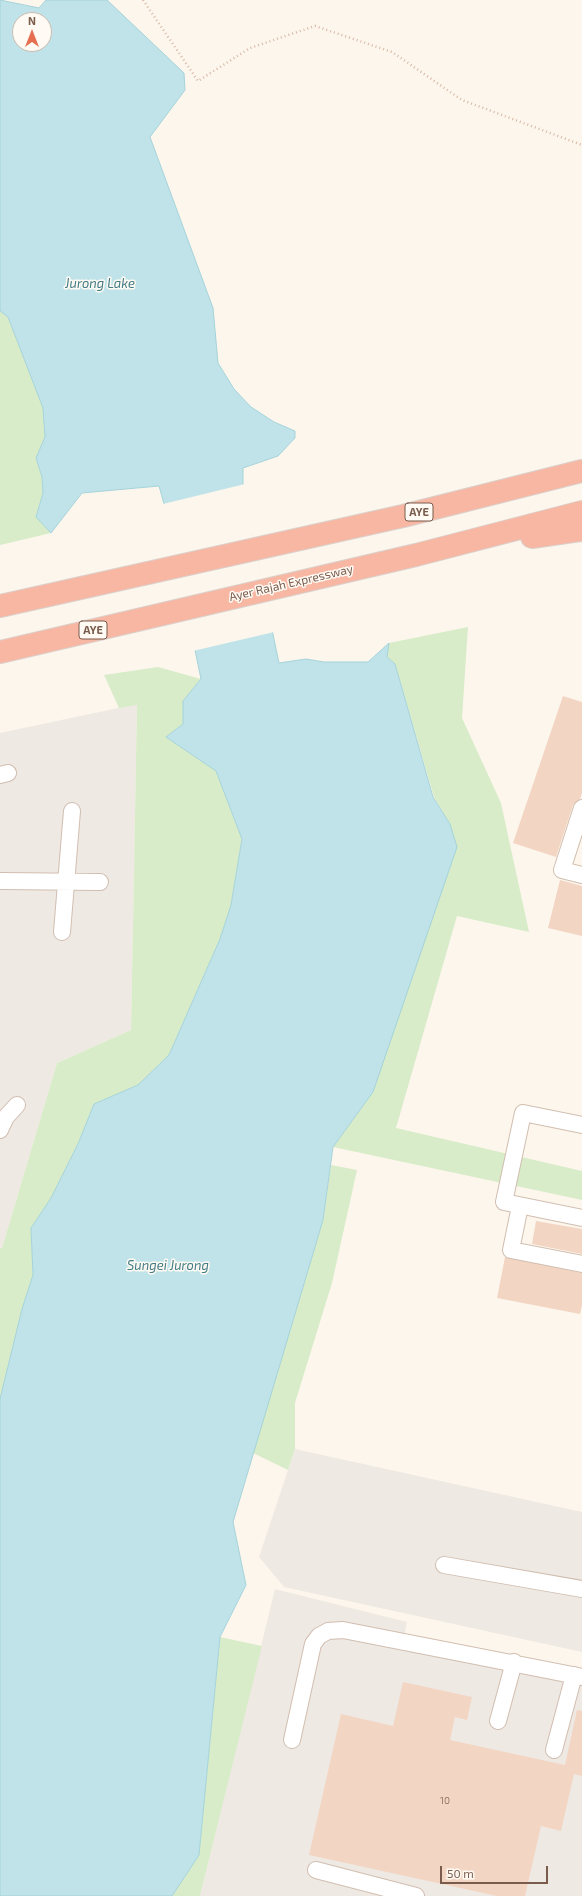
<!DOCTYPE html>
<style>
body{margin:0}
#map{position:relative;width:582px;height:1896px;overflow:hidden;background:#fdf6ec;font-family:"Exo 2",sans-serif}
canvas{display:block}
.north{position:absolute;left:12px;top:12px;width:40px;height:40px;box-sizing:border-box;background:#fffaf3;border:1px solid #cabbb1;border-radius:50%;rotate:0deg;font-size:11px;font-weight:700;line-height:16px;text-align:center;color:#7a5c4d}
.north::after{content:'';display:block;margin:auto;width:14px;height:18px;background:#e76f51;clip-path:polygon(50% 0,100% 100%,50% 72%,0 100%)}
.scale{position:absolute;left:440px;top:1866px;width:108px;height:18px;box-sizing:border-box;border:2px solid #7a5c4d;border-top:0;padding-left:5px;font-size:12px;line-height:14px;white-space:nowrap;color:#7a5c4d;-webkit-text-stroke:3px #fffaf3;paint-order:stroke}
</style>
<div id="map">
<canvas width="582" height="1896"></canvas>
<div class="north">N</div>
<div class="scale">50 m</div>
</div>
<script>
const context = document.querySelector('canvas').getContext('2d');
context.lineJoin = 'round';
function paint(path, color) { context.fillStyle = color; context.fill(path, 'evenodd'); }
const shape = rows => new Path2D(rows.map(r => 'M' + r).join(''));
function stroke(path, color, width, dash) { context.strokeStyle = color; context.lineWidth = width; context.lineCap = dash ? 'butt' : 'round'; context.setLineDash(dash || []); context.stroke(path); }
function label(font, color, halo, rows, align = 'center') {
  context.font = font + ' "Exo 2",sans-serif'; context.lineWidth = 3; context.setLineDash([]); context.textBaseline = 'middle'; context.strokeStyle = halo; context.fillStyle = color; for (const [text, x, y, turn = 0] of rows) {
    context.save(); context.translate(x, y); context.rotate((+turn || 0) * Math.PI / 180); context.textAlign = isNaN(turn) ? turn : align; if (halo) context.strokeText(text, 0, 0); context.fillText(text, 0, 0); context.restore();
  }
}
const industrial = shape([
 [137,704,131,1030,57,1063,2,1248,0,1248,0,733],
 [295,1449,582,1512,582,1652,284,1587,259,1557],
 [275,1589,407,1622,402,1648,582,1685,582,1896,200,1896]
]);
const green = shape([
 [0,311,8,317,43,408,45,437,36,459,42,477,43,493,36,517,51,533,0,545],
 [468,627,462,718,501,803,529,932,457,916,396,1128,582,1171,582,1200,333,1147,373,1092,450,824,434,797,395,664,387,657,389,643],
 [158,667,201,679,183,701,183,724,166,737,216,771,242,839,231,905,220,939,169,1055,138,1085,94,1104,78,1144,51,1198,31,1228,33,1275,22,1309,0,1399,0,1248,2,1248,57,1063,131,1030,137,705,119,708,104,675],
 [331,1165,357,1170,332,1283,295,1403,295,1449,288,1470,253,1453,323,1220],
 [220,1637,262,1646,200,1896,172,1896,199,1855]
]);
const water = shape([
 [0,0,39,8,46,0,107,0,184,73,185,90,150,137,213,308,218,363,234,389,251,407,274,422,295,431,295,438,278,456,243,468,243,491,279,663,306,659,324,662,368,662,389,643,387,657,395,664,433,797,450,824,457,847,373,1092,333,1147,323,1220,233,1522,246,1585,220,1637,199,1855,172,1896,0,1896,0,1399,22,1309,33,1275,31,1228,51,1198,78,1144,94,1104,138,1085,169,1055,220,939,231,905,242,839,216,771,166,737,183,724,183,701,201,679,177,563,178,554,159,486,82,493,51,533,36,517,43,493,42,477,36,458,45,437,43,408,8,317,0,311,0,0],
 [20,20,44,20,44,44,20,44,20,20]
]);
const pier = shape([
 [245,484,253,536,274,632,193,651,175,563,173,544,163,504]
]);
const building = shape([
 [563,696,582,702,582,793,580,799,573,805,556,857,513,843],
 [560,880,582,886,582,936,548,928],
 [536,1221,582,1229,582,1254,532,1244],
 [505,1257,582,1273,582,1305,580,1314,497,1298],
 [403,1682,472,1697,467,1720,455,1717,450,1740,565,1765,577,1710,582,1711,582,1776,574,1774,561,1831,541,1826,525,1896,497,1896,309,1855,341,1714,393,1726]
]);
const path = shape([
 [143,0,198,81,250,48,315,26,392,52,462,100,582,145]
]);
const minor = shape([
 [0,775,8,773],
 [582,808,562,870,582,875],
 [0,881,100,882],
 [62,932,72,811],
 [582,1125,523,1113,504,1202,582,1218],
 [0,1130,6,1117,17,1105],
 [520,1206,511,1250,582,1264],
 [444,1565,582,1589],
 [498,1721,514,1662],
 [292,1740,313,1644,319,1636,328,1631,343,1630,582,1677],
 [554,1750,574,1675],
 [316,1870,416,1896]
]);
const highway = shape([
 [532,537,582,530],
 [0,606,403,516,582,471],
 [0,652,416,555,582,512]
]);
const numberNames = [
 ["10",445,1801]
];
const shields = [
 [419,512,28],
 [93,630,28]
];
const shieldNames = [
 ["AYE",419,512],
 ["AYE",93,630]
];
const streetNames = [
 ["Ayer Rajah Expressway",291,583,-13]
];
const waterNames = [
 ["Jurong Lake",100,284],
 ["Sungei Jurong",168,1266]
];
paint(industrial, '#efe9e4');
paint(green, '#d8ecc9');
paint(water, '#bfe3e8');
stroke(water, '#a5d3da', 1);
paint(pier, '#fdf6ec');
paint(building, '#f3d5c3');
stroke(minor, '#d1beb0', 18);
stroke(highway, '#dad1cd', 24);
stroke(path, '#d9b8a5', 2.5, [1, 3]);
stroke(minor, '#fff', 16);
stroke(highway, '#f7b7a3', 22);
label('10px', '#987a6a', null, numberNames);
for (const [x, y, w] of shields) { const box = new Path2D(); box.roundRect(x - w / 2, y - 9, w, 18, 3); context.fillStyle = '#fffaf3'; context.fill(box); stroke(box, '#7a5c4d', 1); }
label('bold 11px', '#7a5c4d', null, shieldNames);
label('12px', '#7a5c4d', '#fffaf3', streetNames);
label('italic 13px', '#437c86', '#fffaf3', waterNames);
</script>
